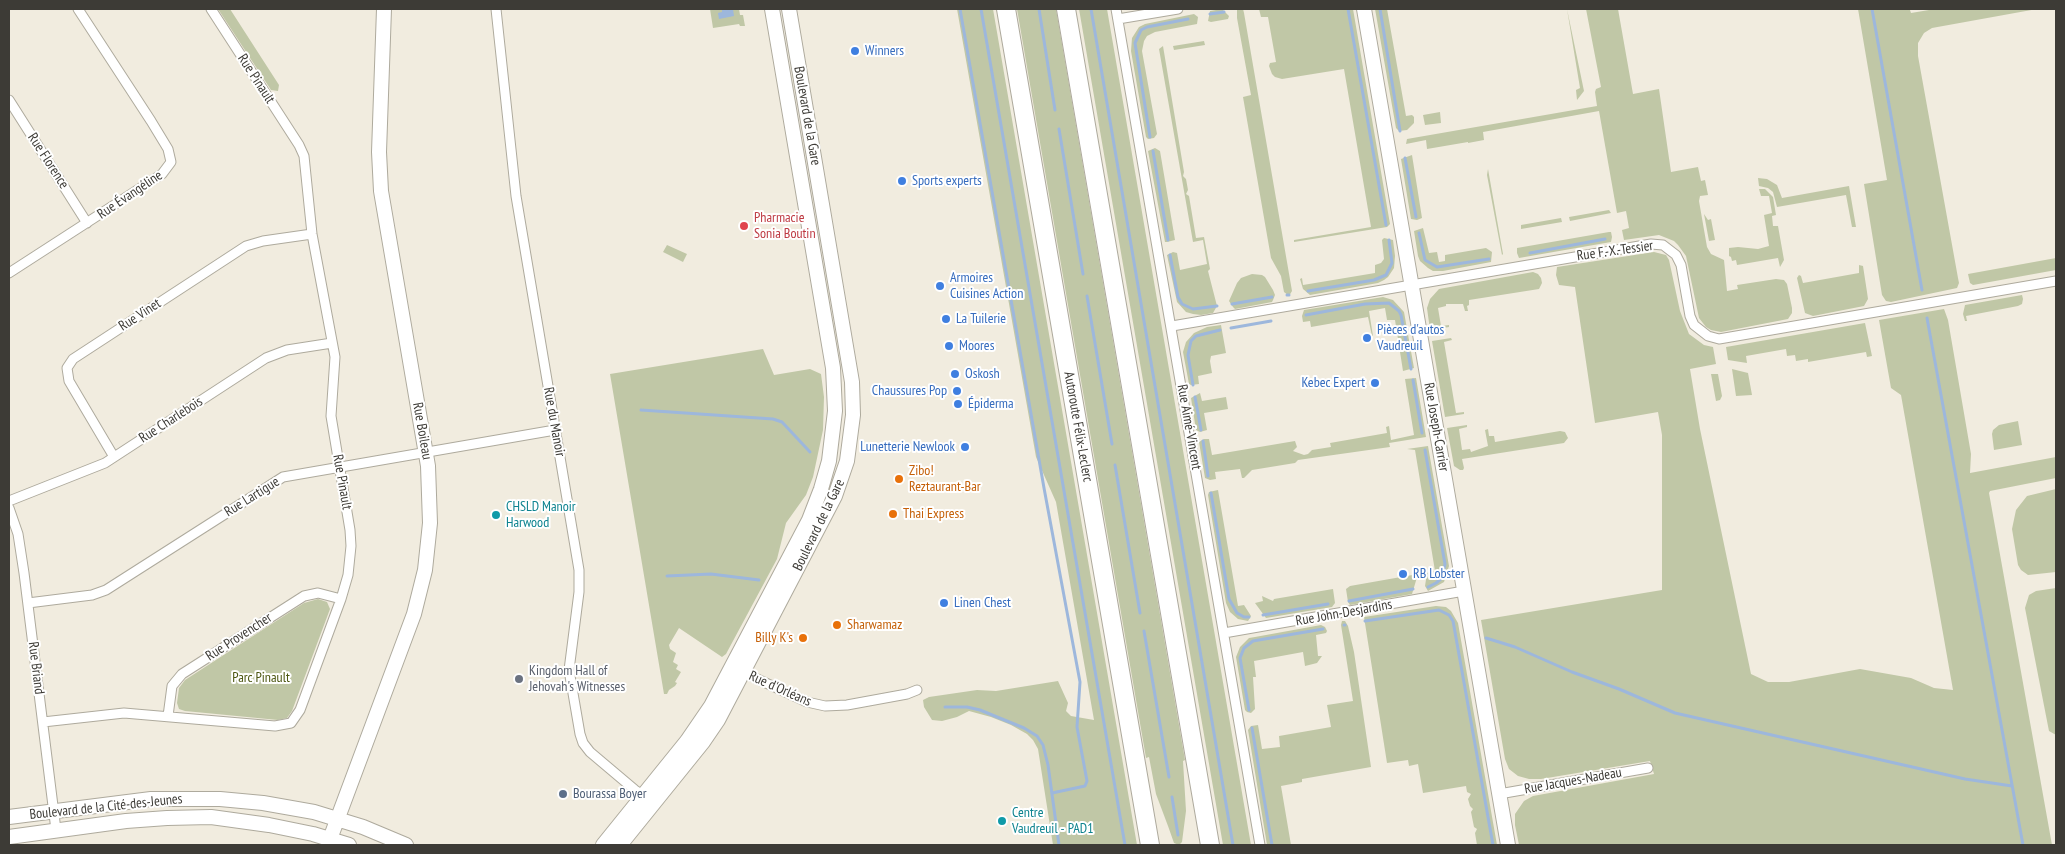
<!DOCTYPE html>
<meta charset="utf-8">
<style>
body{margin:0}
#map{position:relative;width:2065px;height:854px;overflow:hidden;background:#f1ecdf;font-family:"PT Sans Narrow",sans-serif}
canvas{display:block}
.frame{position:absolute;inset:0;border:10px solid #3d3b36;pointer-events:none}
</style>
<div id="map">
<canvas width="2065" height="854"></canvas>
<div class="frame"></div>
</div>
<script>
const context = document.querySelector('canvas').getContext('2d');
context.lineJoin = 'round';
function paint(path, color) { context.fillStyle = color; context.fill(path, 'evenodd'); }
const shape = rows => new Path2D(rows.map(r => 'M' + r).join(''));
function stroke(path, color, width, dash) { context.strokeStyle = color; context.lineWidth = width; context.lineCap = dash ? 'butt' : 'round'; context.setLineDash(dash || []); context.stroke(path); }
function label(font, color, halo, rows, align = 'center') {
  context.font = font + ' "PT Sans Narrow",sans-serif'; context.lineWidth = 4; context.setLineDash([]); context.textBaseline = 'middle'; context.strokeStyle = halo; context.fillStyle = color; for (const [text, x, y, turn = 0] of rows) {
    context.save(); context.translate(x, y); context.rotate((+turn || 0) * Math.PI / 180); context.textAlign = isNaN(turn) ? turn : align; if (halo) context.strokeText(text, 0, 0); context.fillText(text, 0, 0); context.restore();
  }
}
const green = shape([
 [218,9,230,9,279,85,278,91,271,90],
 [710,9,739,9,740,15,743,15,745,26,740,26,739,24,713,28],
 [957,9,993,9,1137,845,1053,845,1038,749,1033,740,1027,734,1011,725,991,717,969,711,957,717,942,721,932,720,924,707,923,700,929,697,977,690,996,691,1058,681,1068,703,1066,711,1071,716,1094,720,1056,502,1036,457],
 [1017,9,1056,9,1185,760,1183,761,1186,811,1182,842,1179,845,1174,843,1168,826,1156,794,1149,757,1146,758],
 [1079,9,1107,9,1251,845,1223,845],
 [1222,9,1229,16,1228,19,1211,22,1208,21,1210,11],
 [1237,9,1243,9,1244,13,1292,291,1289,296,1284,292,1281,276,1271,258,1243,97,1251,95,1237,18],
 [1259,9,1353,9,1390,224,1387,227,1294,242,1294,240,1371,227,1344,69,1282,79,1275,77,1272,74,1269,66,1270,63,1276,62,1268,17,1261,17],
 [1375,9,1387,9,1406,116,1412,115,1414,117,1414,123,1407,130,1399,131,1396,128],
 [1567,9,1584,91,1577,100,1576,90,1580,88],
 [1586,9,1618,9,1633,94,1659,89,1671,172,1698,167,1701,181,1705,180,1708,195,1700,196,1699,201,1707,247,1711,254,1724,260,1727,291,1738,289,1737,285,1776,279,1784,280,1787,284,1792,308,1792,313,1788,319,1721,332,1711,330,1706,327,1699,318,1686,256,1678,245,1674,241,1659,235,1624,240,1622,230,1629,228,1626,211,1617,213,1599,111,1483,132,1484,140,1468,143,1468,142,1427,149,1426,140,1406,144,1407,139,1597,106,1595,92,1596,89,1601,87],
 [1858,9,1910,10,1911,13,1935,9,2037,9,1932,28,1924,33,1918,43,1918,56,1958,278,1959,283,1957,288,1891,302,1886,301,1882,295,1864,184,1887,180],
 [1194,14,1198,17,1197,24,1155,32,1147,36,1144,41,1142,51,1157,134,1154,138,1148,139,1146,137,1131,51,1132,38,1139,27,1145,24],
 [1204,41,1205,45,1174,50,1173,46],
 [1163,46,1184,172,1183,176,1186,179,1188,190,1186,194,1189,196,1196,238,1204,237,1210,269,1208,271,1217,306,1213,313,1201,315,1193,314,1186,312,1177,302,1167,255,1173,252,1177,253,1180,270,1207,264,1203,240,1193,242,1159,49],
 [1440,112,1441,123,1425,125,1423,115],
 [1155,148,1160,151,1175,240,1167,242,1165,242,1148,151],
 [1412,155,1422,218,1417,220,1411,219,1401,159],
 [1488,169,1503,254,1502,255,1487,175],
 [1758,178,1767,179,1777,185,1782,198,1849,186,1856,227,1852,227,1846,195,1777,207,1773,192,1768,188,1759,186],
 [1759,189,1765,189,1773,197,1776,215,1772,216,1773,226,1778,226,1784,260,1780,267,1778,258,1737,265,1736,260,1732,261,1731,257,1729,256,1729,248,1738,247,1758,249,1769,246,1764,215,1772,213,1769,196,1761,196],
 [1609,210,1611,213,1570,221,1569,217],
 [1704,214,1708,220,1711,219,1715,240,1709,241],
 [1561,218,1562,222,1521,229,1521,225],
 [1423,228,1429,253,1437,252,1439,262,1445,261,1445,255,1486,248,1492,252,1491,262,1443,271,1433,271,1428,268,1420,261,1418,256,1414,231],
 [1609,232,1611,232,1612,237,1611,242,1519,258,1517,253,1517,248],
 [1384,238,1393,240,1395,256,1394,268,1388,277,1384,280,1378,283,1310,295,1303,289,1300,279,1302,278,1303,285,1375,273,1375,265,1381,263,1384,259,1382,240],
 [667,245,687,254,683,262,663,252],
 [1654,252,1666,255,1669,260,1680,311,1689,334,1704,345,1713,347,1716,364,1690,369,1700,429,1751,674,1768,682,1789,682,1860,669,1911,678,1934,688,1953,690,1901,395,1891,388,1879,320,1944,309,1948,320,1971,454,1970,473,2056,457,2056,478,1990,491,1989,493,2052,845,1519,845,1515,825,1515,814,1524,801,1533,796,1654,774,1650,761,1541,779,1529,779,1518,776,1509,769,1505,759,1481,620,1662,590,1662,435,1658,412,1595,423,1575,287,1559,285,1556,275,1557,267],
 [2056,258,2056,270,1973,285,1970,283,1968,274],
 [1859,265,1863,266,1867,292,1868,299,1864,306,1813,316,1805,313,1797,278,1799,275,1801,276,1803,283,1859,273],
 [1533,272,1538,274,1541,278,1542,283,1539,289,1469,300,1469,305,1467,306,1468,311,1465,311,1463,304,1446,304,1446,306,1438,308,1441,326,1449,325,1449,327,1430,330,1427,308,1430,299,1439,289],
 [1252,274,1262,275,1265,277,1273,290,1275,295,1273,300,1272,302,1235,309,1233,307,1229,301,1237,283,1241,278],
 [2022,295,2023,299,2022,304,2018,306,1966,316,1967,321,1965,321,1963,314,1965,305],
 [1383,297,1393,300,1404,312,1414,368,1403,371,1395,320,1387,320,1385,308,1369,311,1373,336,1372,336,1368,317,1311,327,1310,321,1303,322,1302,316,1304,310],
 [1865,323,1872,356,1867,357,1866,352,1808,362,1808,359,1796,361,1795,355,1787,356,1786,349,1746,356,1747,363,1728,360,1726,347],
 [1221,325,1226,353,1211,356,1210,361,1212,373,1198,376,1199,384,1191,385,1189,384,1183,352,1186,342,1194,333,1207,327],
 [1451,338,1452,340,1444,342,1456,413,1464,412,1464,414,1445,417,1432,341],
 [763,349,774,375,810,369,821,374,824,397,823,430,813,477,806,495,786,523,777,559,726,654,722,657,679,628,669,645,670,649,676,653,673,662,678,665,676,669,681,672,675,682,677,683,675,686,669,690,667,694,664,694,610,374],
 [1732,369,1748,373,1752,395,1736,396],
 [1711,374,1718,374,1722,396,1720,400,1716,401],
 [1416,378,1426,437,1389,443,1390,447,1298,460,1295,463,1252,470,1244,478,1242,478,1240,469,1215,472,1216,479,1210,480,1205,478,1199,442,1204,439,1209,439,1212,455,1295,441,1297,447,1293,451,1304,455,1308,454,1312,450,1331,447,1330,443,1387,433,1386,427,1389,426,1391,440,1414,435,1405,379],
 [1200,393,1202,401,1226,397,1228,409,1204,413,1207,430,1200,432,1196,430,1191,398],
 [2018,421,2022,445,1994,450,1992,434,1993,430,1999,425],
 [1467,425,1467,427,1459,429,1462,450,1470,449,1471,452,1488,446,1485,430,1488,429,1489,436,1494,436,1495,442,1560,431,1565,432,1568,438,1564,443,1462,459,1464,468,1463,470,1460,470,1454,466,1447,428],
 [1428,446,1449,566,1444,582,1428,591,1425,586,1427,573,1435,571,1415,450,1407,449],
 [2056,489,2056,572,2028,575,2021,570,2018,565,2012,529,2016,510,2027,496],
 [1218,490,1238,606,1244,605,1251,616,1248,621,1238,619,1230,612,1226,603,1208,495,1209,492],
 [1418,574,1412,594,1350,605,1348,602,1346,589,1350,586],
 [2056,588,2056,735,2049,731,2048,726,2025,608,2029,595,2036,591],
 [1333,589,1335,603,1332,607,1266,618,1255,603,1263,601,1262,596,1273,601,1274,599],
 [318,599,327,602,330,609,292,711,287,718,278,720,185,711,179,709,177,703,179,688,185,680,304,603],
 [1436,606,1446,607,1451,611,1458,623,1497,845,1477,845,1475,833,1477,829,1474,827,1471,812,1473,809,1470,806,1468,799,1471,794,1467,792,1466,786,1423,793,1418,764,1409,766,1408,760,1387,763,1364,617],
 [1342,621,1345,621,1348,626,1354,652,1371,767,1302,779,1302,782,1281,786,1291,845,1267,845,1248,730,1251,726,1258,725,1262,749,1280,747,1279,736,1331,727,1327,705,1353,701,1341,625],
 [1321,625,1325,627,1327,631,1326,633,1316,635,1318,656,1322,656,1317,663,1305,666,1303,652,1254,661,1256,677,1253,677,1255,709,1251,713,1247,712,1245,710,1236,657,1240,647,1249,638,1255,637]
]);
const water = shape([
 [722,9,733,9,734,16,719,19,718,13,722,12]
]);
const stream = shape([
 [960,9,1044,488,1080,682,1077,727,1087,781,1085,786,1052,793],
 [981,9,1125,845],
 [1039,9,1055,110],
 [1091,9,1233,845],
 [1348,9,1386,225],
 [1380,9,1400,131],
 [1872,9,1922,290],
 [1210,14,1224,12],
 [1059,129,1083,274],
 [1150,137,1135,43,1141,30,1147,27,1188,19],
 [1153,151,1168,240],
 [1405,158,1416,217],
 [1419,233,1425,260,1437,267,1489,259],
 [1530,253,1605,239],
 [1170,255,1178,297,1182,304,1193,309,1217,306],
 [1308,291,1374,280,1386,275,1392,263,1389,240],
 [1287,295,1289,295],
 [1087,296,1112,444],
 [1232,304,1272,297],
 [1306,315,1365,304,1389,303,1399,311,1401,315,1411,369],
 [1927,318,2023,845],
 [1231,328,1271,321],
 [1413,380,1422,433],
 [1193,385,1188,355,1191,341,1196,336,1220,330],
 [1195,397,1201,430],
 [641,410,773,419,782,422,810,452],
 [1203,441,1208,476],
 [1425,450,1445,564,1442,578,1436,583,1428,587],
 [1115,465,1140,613],
 [1211,493,1229,599,1237,613,1244,617,1249,617],
 [667,576,711,574,759,580],
 [1349,601,1413,589],
 [1263,615,1328,604],
 [1365,621,1439,610,1449,615,1453,621,1493,845],
 [1344,625,1345,625],
 [1144,631,1169,777],
 [1486,638,1515,647,1572,672,1619,689,1675,713,1965,779,2012,786],
 [945,707,967,707,980,710,1024,728,1037,736,1043,745,1048,765,1059,845],
 [1249,710,1240,658,1244,648,1253,641,1323,629],
 [1252,728,1272,845],
 [1172,797,1178,835]
]);
const street = shape([
 [496,9,516,196,579,570,579,592,569,670,580,734,583,743,590,752,635,790,647,798],
 [1116,9,1260,845],
 [1118,19,1178,9],
 [9,100,87,223],
 [9,273,162,174,171,162,168,149,151,121,78,9],
 [1172,326,1651,244,1663,245,1676,255,1681,265,1690,316,1694,325,1708,336,1719,339,2056,281],
 [114,457,69,381,67,368,73,359,246,246,263,241,312,234],
 [9,501,105,463,266,358,287,350,332,343],
 [9,508,18,534,24,573,56,830],
 [28,603,92,595,106,590,283,477,555,430],
 [1224,633,1464,591],
 [740,671,807,702,825,706,847,705,907,694,917,690],
 [168,716,172,686,182,674,304,596,318,593,341,599],
 [43,722,124,713,275,726,291,723,300,710,341,599,348,575,351,546,350,530,331,416,335,357,312,234,304,156,299,145,211,9],
 [1499,794,1648,768]
]);
const secondary = shape([
 [1364,9,1508,845],
 [9,817,151,799,220,799,263,803,314,812,363,827,406,845],
 [9,837,126,821,167,818,211,817,269,825,313,834,349,845],
 [330,839,414,614,425,570,430,523,428,466,381,191,379,152,384,9],
 [603,845,687,741,711,706,809,520,821,489,829,461,835,411,833,368,772,9],
 [620,845,703,742,718,720,835,496,847,461,853,415,852,382,789,9]
]);
const highway = shape([
 [1006,9,1150,845],
 [1066,9,1210,845]
]);
const markers = [
 [855,51,5,"#3f7fe0"],
 [902,181,5,"#3f7fe0"],
 [744,226,5,"#e0444e"],
 [940,286,5,"#3f7fe0"],
 [946,319,5,"#3f7fe0"],
 [1367,338,5,"#3f7fe0"],
 [949,346,5,"#3f7fe0"],
 [955,374,5,"#3f7fe0"],
 [1375,383,5,"#3f7fe0"],
 [957,391,5,"#3f7fe0"],
 [958,404,5,"#3f7fe0"],
 [965,447,5,"#3f7fe0"],
 [899,479,5,"#e8710a"],
 [893,514,5,"#e8710a"],
 [496,515,5,"#0f9aa8"],
 [1403,574,5,"#3f7fe0"],
 [944,603,5,"#3f7fe0"],
 [837,625,5,"#e8710a"],
 [803,638,5,"#e8710a"],
 [519,679,5,"#6b7280"],
 [563,794,5,"#5c6f8a"],
 [1002,821,5,"#0f9aa8"]
];
const shopNames = [
 ["Winners",865,51],
 ["Sports experts",912,181],
 ["Armoires",950,278],
 ["Cuisines Action",950,294],
 ["La Tuilerie",956,319],
 ["Pièces d'autos",1377,330],
 ["Vaudreuil",1377,346],
 ["Moores",959,346],
 ["Oskosh",965,374],
 ["Kebec Expert",1365,383,"right"],
 ["Chaussures Pop",947,391,"right"],
 ["Épiderma",968,404],
 ["Lunetterie Newlook",955,447,"right"],
 ["RB Lobster",1413,574],
 ["Linen Chest",954,603]
];
const streetNames = [
 ["Rue Pinault",256,79,57],
 ["Boulevard de la Gare",807,116,80],
 ["Rue Florence",48,161,57],
 ["Rue Évangéline",130,195,-34],
 ["Rue F.-X.-Tessier",1615,251,-8],
 ["Rue Vinet",140,315,-33],
 ["Rue Charlebois",171,420,-33],
 ["Rue du Manoir",554,422,80],
 ["Autoroute Félix-Leclerc",1078,427,80],
 ["Rue Aimé-Vincent",1189,427,80],
 ["Rue Joseph-Carrier",1436,427,80],
 ["Rue Boileau",422,431,80],
 ["Rue Pinault",342,482,80],
 ["Rue Lartigue",252,497,-32],
 ["Boulevard de la Gare",819,525,-64],
 ["Rue John-Desjardins",1344,613,-10],
 ["Rue Provencher",239,637,-33],
 ["Rue Briand",36,668,83],
 ["Rue d'Orléans",780,689,24],
 ["Rue Jacques-Nadeau",1573,781,-10],
 ["Boulevard de la Cité-des-Jeunes",106,807,-6]
];
const healthNames = [
 ["Pharmacie",754,218],
 ["Sonia Boutin",754,234]
];
const foodNames = [
 ["Zibo!",909,471],
 ["Reztaurant-Bar",909,487],
 ["Thai Express",903,514],
 ["Sharwamaz",847,625],
 ["Billy K's",793,638,"right"]
];
const cultureNames = [
 ["CHSLD Manoir",506,507],
 ["Harwood",506,523],
 ["Centre",1012,813],
 ["Vaudreuil - PAD1",1012,829]
];
const worshipNames = [
 ["Kingdom Hall of",529,671],
 ["Jehovah's Witnesses",529,687]
];
const parkNames = [
 ["Parc Pinault",261,678]
];
const serviceNames = [
 ["Bourassa Boyer",573,794]
];
paint(green, '#c0c7a6');
paint(water, '#9db7dc');
stroke(stream, '#9db7dc', 3);
stroke(street, '#aeaa9d', 11);
stroke(secondary, '#aeaa9d', 16);
stroke(highway, '#aeaa9d', 20);
stroke(street, '#fff', 9);
stroke(secondary, '#fff', 14);
stroke(highway, '#fff', 18);
for (const [x, y, r, color] of markers) { const dot = new Path2D(); dot.arc(x, y, r, 0, 2 * Math.PI); context.fillStyle = color; context.fill(dot); stroke(dot, '#fff', 2); }
label('14px', '#366cbe', '#fff', shopNames, 'left');
label('14px', '#3d3b36', '#fff', streetNames);
label('14px', '#be3a42', '#fff', healthNames, 'left');
label('14px', '#c56008', '#fff', foodNames, 'left');
label('14px', '#0d838f', '#fff', cultureNames, 'left');
label('14px', '#5b616d', '#fff', worshipNames, 'left');
label('14px', '#4b5510', '#fff', parkNames);
label('14px', '#4e5e75', '#fff', serviceNames, 'left');
</script>
